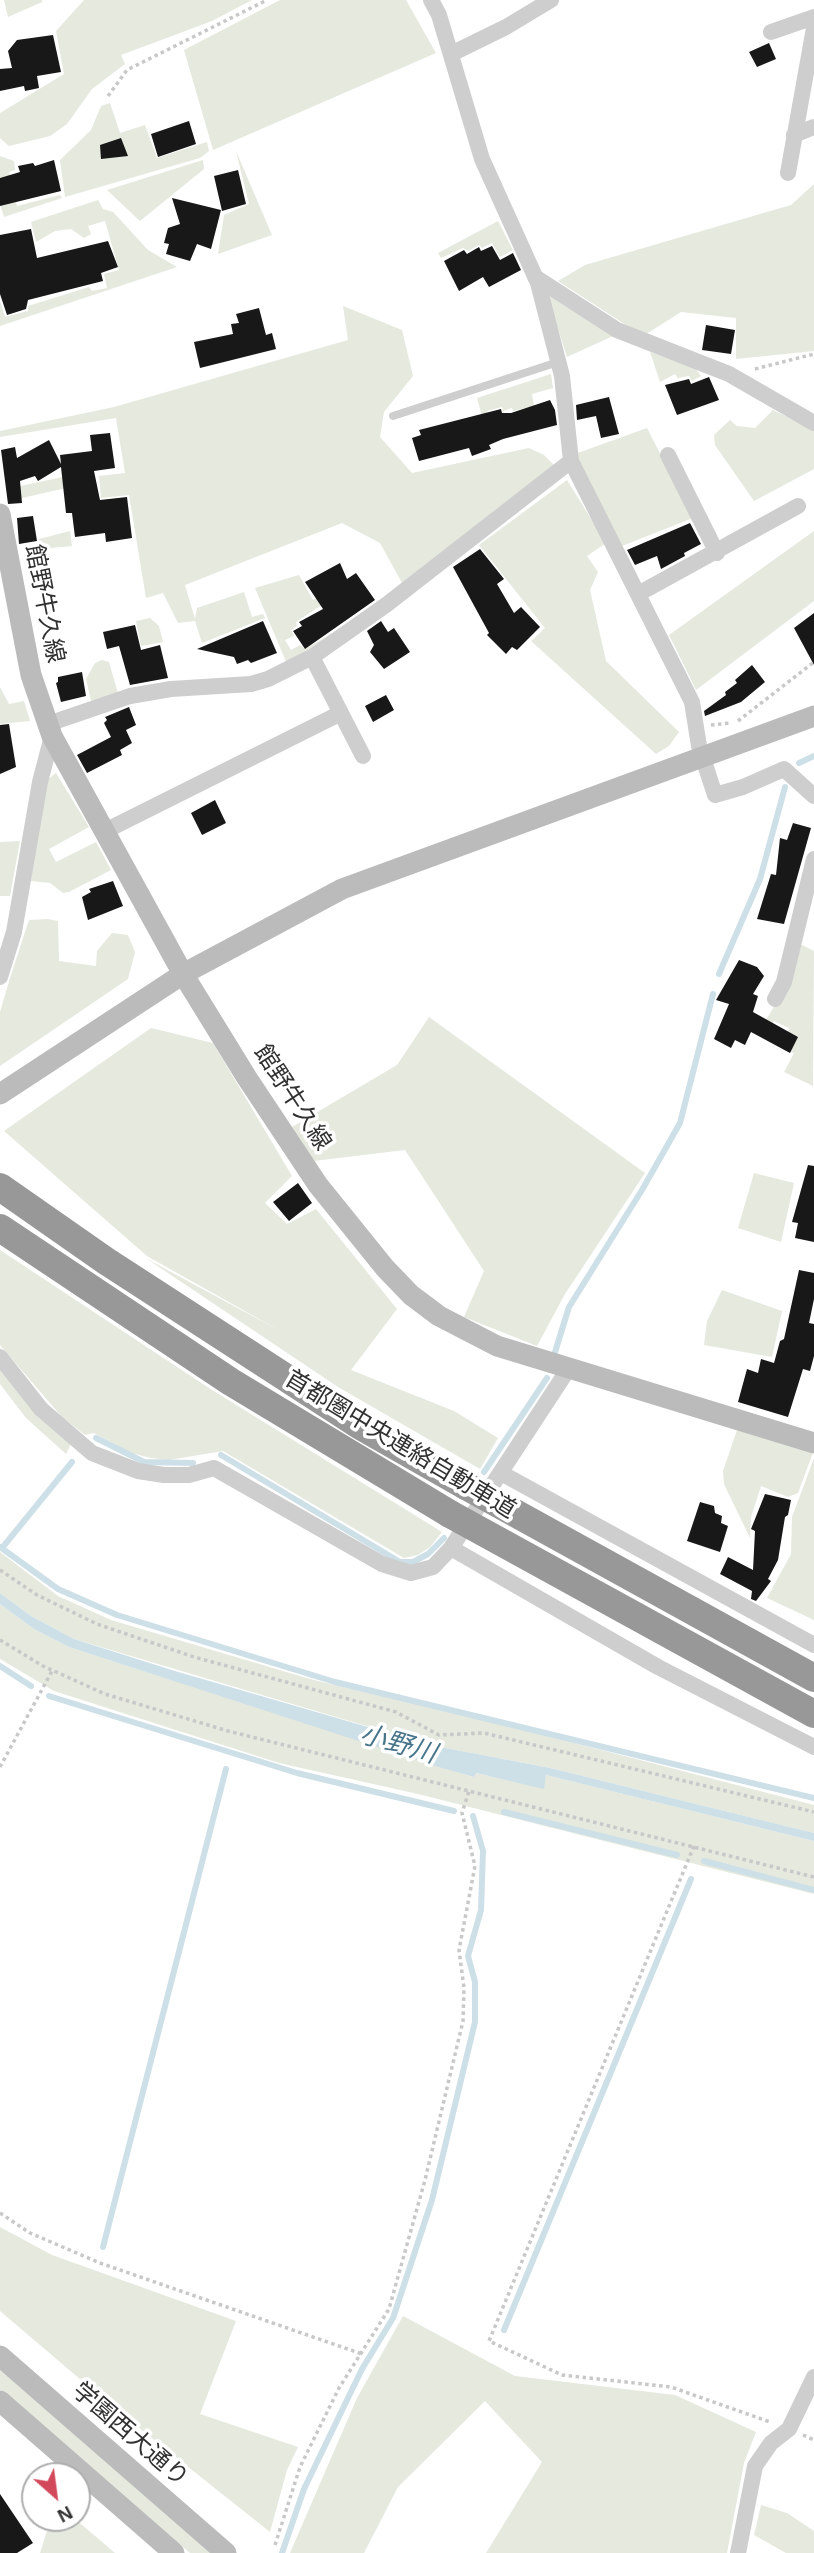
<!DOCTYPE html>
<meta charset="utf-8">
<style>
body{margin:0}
#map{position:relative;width:814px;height:2553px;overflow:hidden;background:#fff;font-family:Helvetica,sans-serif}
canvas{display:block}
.north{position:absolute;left:21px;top:2462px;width:70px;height:70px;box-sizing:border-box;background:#fff;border:2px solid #adadad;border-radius:50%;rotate:152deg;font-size:19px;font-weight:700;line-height:28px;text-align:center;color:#313131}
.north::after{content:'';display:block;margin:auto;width:24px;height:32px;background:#d3495c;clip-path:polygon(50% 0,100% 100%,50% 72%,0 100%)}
</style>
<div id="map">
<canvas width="814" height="2553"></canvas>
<div class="north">N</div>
</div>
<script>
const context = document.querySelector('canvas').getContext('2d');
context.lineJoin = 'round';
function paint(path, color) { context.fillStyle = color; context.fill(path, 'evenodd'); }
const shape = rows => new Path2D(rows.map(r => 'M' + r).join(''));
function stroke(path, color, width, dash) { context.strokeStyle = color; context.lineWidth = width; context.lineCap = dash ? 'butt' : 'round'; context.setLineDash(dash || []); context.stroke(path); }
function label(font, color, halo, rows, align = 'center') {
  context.font = font + ' Helvetica,"Noto Sans JP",sans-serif'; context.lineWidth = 7; context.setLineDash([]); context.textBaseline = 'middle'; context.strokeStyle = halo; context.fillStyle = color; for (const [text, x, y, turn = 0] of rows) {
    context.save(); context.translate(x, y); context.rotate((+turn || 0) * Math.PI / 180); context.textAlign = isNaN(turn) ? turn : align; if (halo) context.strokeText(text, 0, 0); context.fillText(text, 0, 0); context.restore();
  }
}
const green = shape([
 [4,0,42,0,42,2,8,17],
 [84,0,252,0,212,21,121,55,125,64,92,89,67,124,50,136,9,146,0,138,0,113,64,74,56,31],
 [280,0,406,0,436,53,213,150,184,50],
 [110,103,120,133,145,125,157,158,207,142,209,151,200,158,65,197,60,160,91,130,101,106],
 [236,151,272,235,218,254,224,215,249,204],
 [0,156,14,161,15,170,9,172,17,206,60,195,62,198,4,217,0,204],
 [203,160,204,169,140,221,107,190],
 [814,184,814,351,736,359,736,318,681,312,643,336,558,281,585,265,791,205],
 [98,200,103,209,113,212,148,250,177,267,0,326,0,301,5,317,28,311,28,306,89,287,92,291,107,288,104,274,119,270,105,221,88,226,91,234,84,238,71,229,55,231,36,242,31,222],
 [498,221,513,250,500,257,492,243,482,248,479,245,468,251,463,248,441,258,438,253],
 [545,288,613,336,567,357],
 [343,306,402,330,413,376,384,412,380,437,412,473,529,448,544,455,555,466,402,583,380,543,342,523,185,585,195,619,197,608,244,592,252,617,263,614,265,618,202,643,195,621,178,623,163,593,146,598,129,495,101,498,99,476,125,473,116,418,0,437,0,431,114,407,348,340],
 [650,352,695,368,701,376,692,381,689,376,678,378,675,374,660,382],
 [551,374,553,388,532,394,534,406,513,411,512,408,503,411,502,407,487,411,488,422,484,423,477,398],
 [773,410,814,430,814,469,754,501,715,445,714,435,730,420,737,426,755,428],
 [647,428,693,518,622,546,575,454],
 [63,477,66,488,9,501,6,489],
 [567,480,606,543,587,556,598,572,590,590,606,661,679,732,669,746,656,754,531,641,545,628,479,545],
 [70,531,72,546,40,549,39,539],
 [814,531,814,601,696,690,669,635],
 [299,575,313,600,321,596,325,603,296,622,297,626,291,630,294,636,285,640,291,650,300,645,305,649,341,628,287,664,255,588],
 [150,618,159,626,163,642,141,646,136,621],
 [102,660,109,662,118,693,91,701,86,679,95,663],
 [0,687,9,704,24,701,30,721,0,724],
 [56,773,89,827,49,849,56,862,96,842,111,870,69,892,63,893,50,883,31,881,43,783],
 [20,841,10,896,0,896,0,842],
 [48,919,58,921,59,961,96,966,97,951,112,933,128,935,135,952,128,979,0,1066,0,1012,10,978,29,920],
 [800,944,814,951,813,1086,784,1072,794,1053,783,1050,789,1028,774,1021,765,1038,758,1034,787,984],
 [429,1017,645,1173,565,1294,537,1346,464,1317,484,1271,405,1150,314,1161,287,1130,397,1065],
 [151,1028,213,1043,292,1176,265,1203,287,1224,316,1209,397,1309,351,1370,454,1411,498,1438,480,1469,338,1387,147,1259,282,1332,147,1256,4,1131],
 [754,1173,794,1183,781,1242,738,1228],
 [0,1250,212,1390,442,1532,430,1547,418,1555,404,1558,223,1451,169,1460,151,1458,131,1453,94,1433,85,1435,62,1417,0,1345],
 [722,1290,782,1311,772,1357,704,1345,707,1321],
 [0,1363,71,1444,66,1454,26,1418,0,1384],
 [737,1430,814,1450,798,1493,788,1497,761,1486,751,1517,750,1538,724,1484,723,1471],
 [814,1458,814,1620,767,1598,791,1554,792,1517],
 [0,1552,58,1596,111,1620,310,1679,524,1730,814,1805,814,1833,550,1768,430,1745,74,1639,31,1616,0,1593],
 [0,1604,34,1629,69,1647,473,1777,475,1773,543,1788,546,1775,814,1841,814,1894,418,1794,279,1763,54,1691,0,1659],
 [0,2227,52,2255,236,2321,200,2414,298,2447,287,2470,270,2532,114,2408,0,2311],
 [403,2316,515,2376,675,2395,756,2432,744,2463,727,2553,486,2553,542,2462,485,2401,398,2487,364,2553,290,2553,357,2398],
 [0,2370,147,2496,211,2553,190,2553,0,2390],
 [761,2505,787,2513,814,2531,814,2553,786,2553,754,2535],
 [51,2518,74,2518,115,2553,40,2553]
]);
const water = shape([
 [0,1593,31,1616,74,1639,175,1671,430,1745,550,1768,814,1833,814,1841,546,1775,544,1789,476,1773,474,1777,439,1767,69,1647,34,1629,0,1604]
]);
const stream = shape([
 [799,763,814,756],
 [719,974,760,879,785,787],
 [555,1352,569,1307,642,1190,680,1123,713,994],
 [96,1438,144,1462,193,1463],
 [221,1455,400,1562,413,1562,428,1554,444,1538],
 [484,1472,547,1378],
 [0,1547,58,1589,117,1615,335,1682,814,1798],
 [2,1548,72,1462],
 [0,1666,31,1686],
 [49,1696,297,1773,454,1811],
 [504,1812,677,1855],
 [704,1861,814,1890],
 [103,2247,226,1769],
 [504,2330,691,1879],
 [282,2553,304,2489,362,2369,393,2318,432,2200,475,2022,475,1982,468,1956,481,1910,483,1851,473,1816]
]);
const building = shape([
 [53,35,61,72,37,76,39,88,25,91,24,86,0,91,0,69,12,68,8,51,17,40],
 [769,43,776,59,757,67,749,52],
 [189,121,196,144,158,157,151,134],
 [121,138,128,156,101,159,100,145],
 [54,160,61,191,0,206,0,178,20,172,18,166,33,163,35,166],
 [238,170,246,204,222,211,214,176],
 [172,198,221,210,211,249,197,244,190,261,166,254,169,244,164,243,168,228,180,224],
 [31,229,37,258,108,241,118,267,101,273,103,281,28,300,26,309,7,315,0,294,0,235],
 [492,246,500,260,513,253,521,270,489,287,483,277,459,291,444,261,464,250,467,254,479,247,481,251],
 [259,308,266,335,272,333,276,349,200,368,194,342,233,334,231,324,239,323,236,314],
 [706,325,735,330,731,354,702,350],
 [709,377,719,400,677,415,665,385,689,379,691,384],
 [609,397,619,434,601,438,596,416,577,420,576,405],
 [550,400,555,410,557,425,503,439,489,445,491,449,472,456,469,448,419,461,412,438,421,435,419,430,501,409,502,413,511,413],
 [110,433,115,468,94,471,100,500,127,497,132,538,106,542,105,533,75,537,72,513,66,513,61,467,38,481,35,476,20,481,22,503,8,504,1,450,15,447,17,458,49,440,61,464,60,455,92,451,90,435],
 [33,516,37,541,19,544,17,518],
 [690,523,701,544,684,553,685,556,661,569,657,556,635,565,627,550],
 [480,549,504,579,497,584,514,613,521,607,540,627,517,650,512,647,506,654,487,635,489,633,453,567],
 [340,563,347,579,356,573,375,600,305,649,293,631,302,626,299,622,323,609,305,582],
 [814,613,814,665,794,628],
 [263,621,277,653,251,663,248,660,237,664,234,657,197,649],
 [381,621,388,632,394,628,410,652,384,669,370,652,374,645,367,631],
 [135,625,141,650,160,645,168,678,130,685,119,646,107,649,103,632],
 [752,665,765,682,741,702,705,716,704,711,726,695,725,692,737,683,735,680],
 [82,672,86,696,61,702,56,683,58,682,58,677],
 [386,695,394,710,373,722,365,706],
 [129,707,136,725,126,730,132,743,120,750,122,755,87,773,77,755,111,737,104,723,107,720,105,717],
 [9,724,16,767,0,774,0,725],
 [215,800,226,823,202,835,191,813],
 [793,823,811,828,784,924,757,919,771,874,776,875,780,838,787,840],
 [113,881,123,906,88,920,82,897,91,892,89,889],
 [739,960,757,967,764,976,753,994,758,996,753,1012,798,1037,790,1053,751,1032,745,1045,735,1040,731,1048,714,1039,729,1004,716,1000],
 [808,1165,814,1166,814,1242,795,1238,798,1223,792,1222],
 [298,1183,312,1203,289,1221,273,1202],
 [799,1270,814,1273,814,1299,809,1323,814,1324,814,1356,810,1371,803,1369,788,1417,738,1402,747,1369,758,1373,761,1359,774,1363,780,1341,784,1339],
 [765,1494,791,1500,788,1515,785,1517,778,1560,768,1579,771,1581,756,1601,751,1599,752,1591,720,1574,728,1557,753,1570,755,1531,751,1529],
 [700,1502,714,1506,715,1513,722,1516,721,1523,728,1526,720,1552,687,1541],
 [0,2494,33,2543,17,2553,0,2553]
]);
const path = shape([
 [108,96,127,70,267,0],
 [755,369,814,354],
 [738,721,814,662],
 [711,725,731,723],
 [0,1570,37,1595,97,1624,194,1657,396,1712,439,1735,484,1733,814,1812],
 [0,1640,43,1666,105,1694,228,1731,814,1877],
 [0,1767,52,1671],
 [694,1846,489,2341,562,2375,671,2387,770,2422],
 [0,2213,30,2233,100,2263,362,2354],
 [803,2435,814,2440],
 [275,2545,300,2467,339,2388,389,2309,425,2180,463,2021,464,1988,459,1950,475,1866,462,1813,469,1791]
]);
const lane = shape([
 [393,416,558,362]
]);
const street = shape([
 [431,0,439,15,482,159,538,283,562,376,571,461,692,702,699,746,715,795,743,787,784,769,814,796],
 [771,32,814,17],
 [451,54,506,27,551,0],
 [794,135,814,127],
 [788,173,814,28],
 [535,277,617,330,729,374,814,423],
 [668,455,717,553],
 [638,594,798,506],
 [312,657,363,756],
 [48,724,130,696,171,689,251,684,268,679,312,657,386,605,571,461],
 [105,831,341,713],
 [0,977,14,932,40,782,52,736],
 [775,999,784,982,814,859],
 [0,1357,41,1409,92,1453,138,1471,164,1475,189,1475,214,1468,382,1564,411,1573,433,1567,451,1548,569,1368],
 [501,1473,814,1645],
 [451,1548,658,1667,814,1747],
 [738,2553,755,2466,771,2443,789,2429,814,2377]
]);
const secondary = shape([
 [0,514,31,675,52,736,183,974,247,1078,318,1185,385,1268,411,1295,439,1316,497,1346,814,1443],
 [0,1094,183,974,342,889,814,716],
 [0,2356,226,2553],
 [0,2401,174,2553]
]);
const highway = shape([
 [0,1187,106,1261,359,1425,466,1486],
 [0,1228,231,1382,450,1514]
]);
const highwayBridge = shape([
 [466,1486,814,1678],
 [450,1514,814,1714]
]);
const streetNames = [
 ["館野牛久線",44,604,79],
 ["館野牛久線",292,1098,57],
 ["首都圏中央連絡自動車道",400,1445,31],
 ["学園西大通り",130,2435,41]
];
const waterNames = [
 ["小野川",398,1745,16]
];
paint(green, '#e5e9de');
paint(water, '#cddfe7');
stroke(stream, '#cddfe7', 6);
paint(building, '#181818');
stroke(path, '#c8c8c8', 3.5, [3.5, 3.5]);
stroke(lane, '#cecece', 8);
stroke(street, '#cecece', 16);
stroke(secondary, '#bbb', 21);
stroke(highway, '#989898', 28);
stroke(highwayBridge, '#989898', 28);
label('24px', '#313131', '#fff', streetNames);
label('italic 26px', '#47758b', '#fff', waterNames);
</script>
